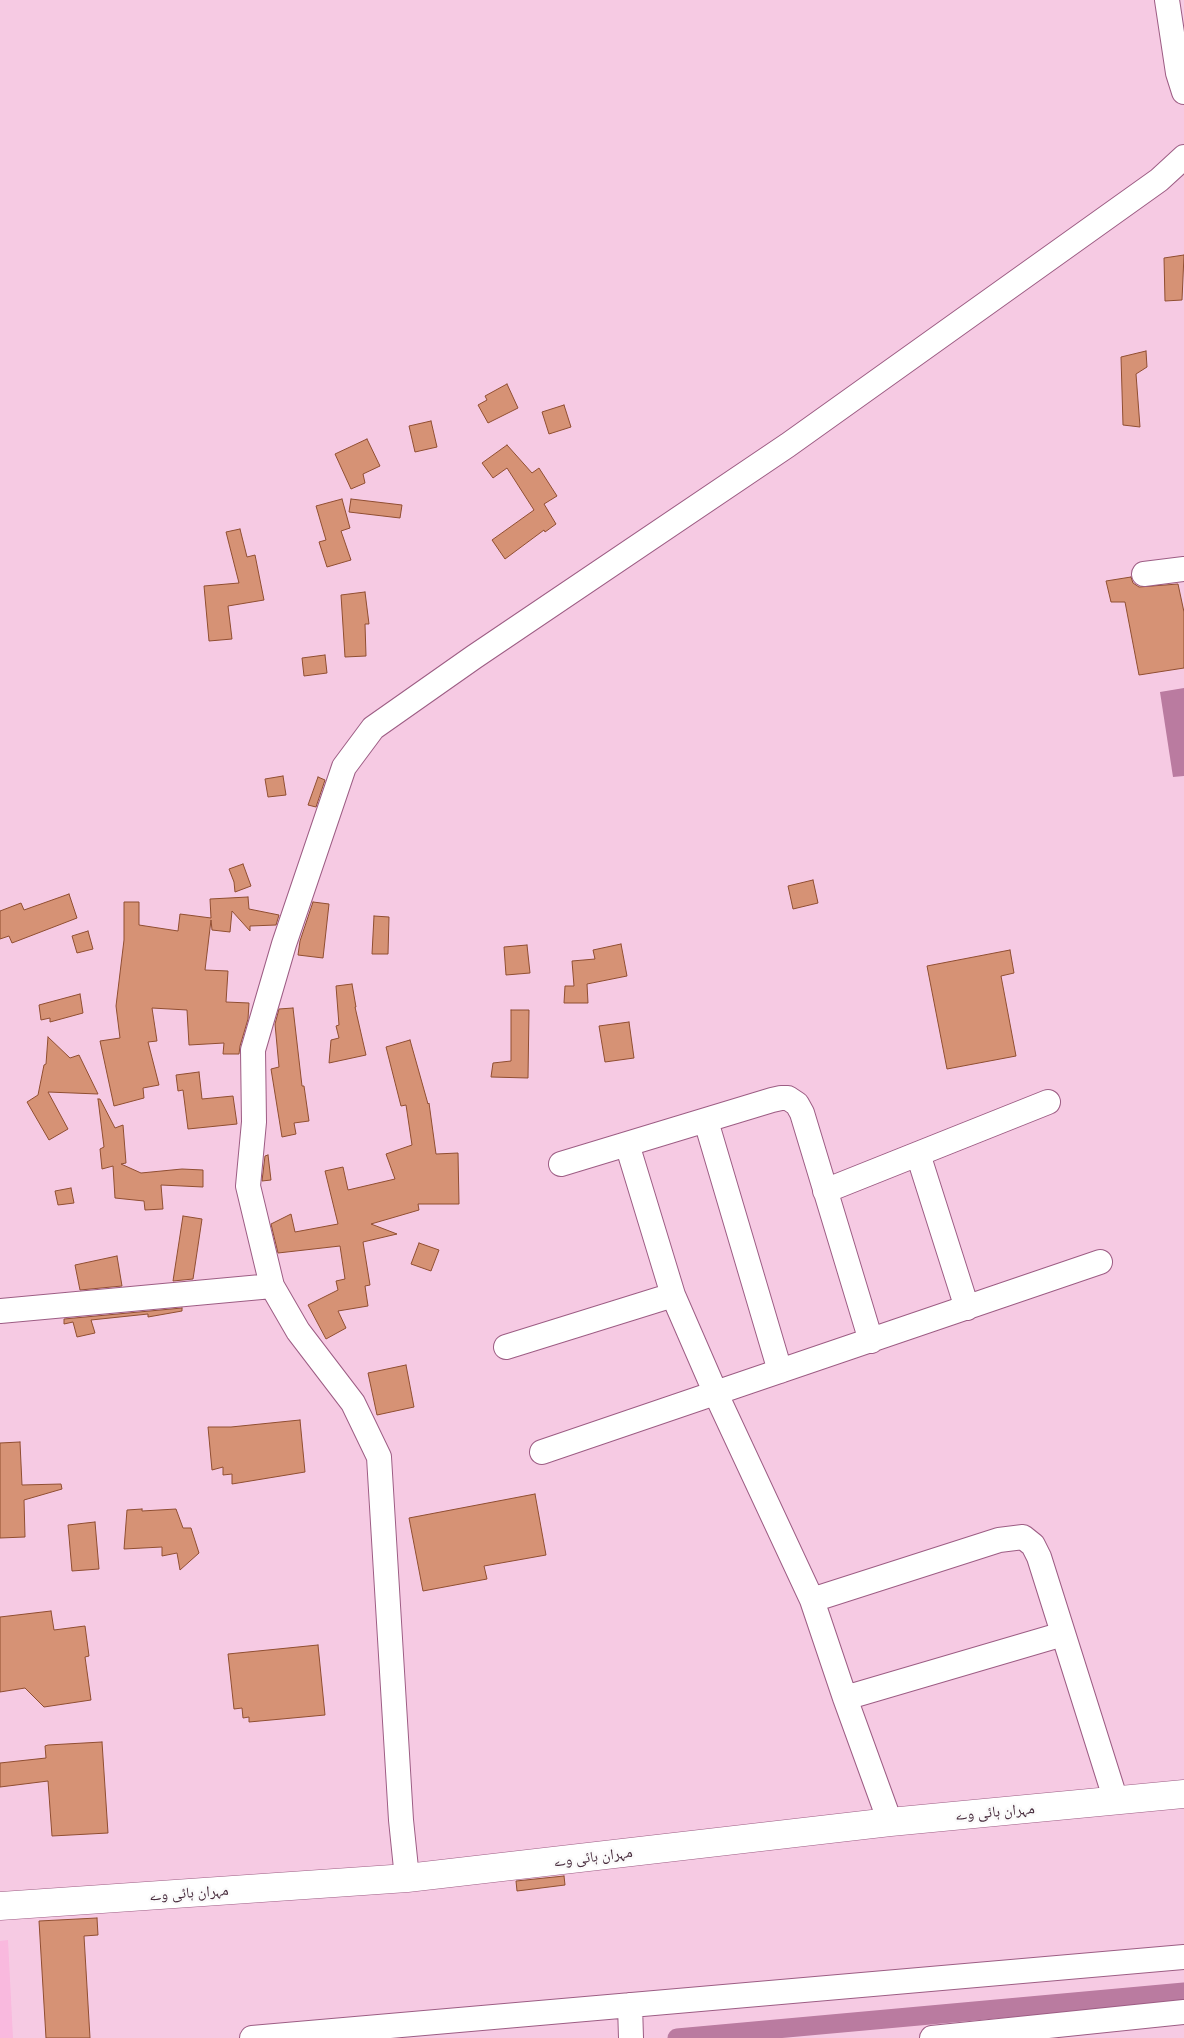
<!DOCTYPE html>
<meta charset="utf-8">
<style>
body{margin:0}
canvas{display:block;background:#f6cae3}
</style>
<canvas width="1184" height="2038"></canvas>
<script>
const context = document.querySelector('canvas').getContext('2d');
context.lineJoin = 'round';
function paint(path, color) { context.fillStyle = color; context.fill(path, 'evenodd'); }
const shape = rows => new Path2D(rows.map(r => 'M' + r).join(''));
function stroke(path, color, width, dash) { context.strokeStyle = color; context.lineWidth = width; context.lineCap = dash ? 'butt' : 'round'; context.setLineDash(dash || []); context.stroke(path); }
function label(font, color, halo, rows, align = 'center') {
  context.font = font + ' "Public Sans","Noto Naskh Arabic",sans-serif'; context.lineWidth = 5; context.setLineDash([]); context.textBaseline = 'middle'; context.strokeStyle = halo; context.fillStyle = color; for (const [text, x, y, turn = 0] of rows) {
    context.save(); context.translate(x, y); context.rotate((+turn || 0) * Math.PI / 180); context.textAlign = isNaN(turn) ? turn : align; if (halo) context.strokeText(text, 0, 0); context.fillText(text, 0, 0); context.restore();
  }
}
const built = shape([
 [8,1940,13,2038,0,2038,0,1941]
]);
const water = shape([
 [1184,688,1184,776,1173,777,1160,692]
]);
const canal = shape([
 [677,2038,1184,1992]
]);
const building = shape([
 [1184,255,1182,300,1165,301,1164,258,1184,255],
 [1146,351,1147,367,1136,374,1140,427,1123,425,1121,357,1146,351],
 [507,384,518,408,488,423,478,405,487,400,485,396,507,384],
 [564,405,571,427,549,434,542,412,564,405],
 [431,421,437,447,415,452,409,426,431,421],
 [367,439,380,466,363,474,365,483,351,489,335,454,367,439],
 [507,445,532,473,539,468,557,496,544,504,556,524,545,532,544,530,505,559,492,540,534,510,507,468,493,478,482,463,507,445],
 [342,499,350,528,341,531,351,560,327,567,319,542,326,540,316,506,342,499],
 [351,499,402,505,400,518,349,512,351,499],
 [240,529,247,557,255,555,264,600,228,606,232,639,209,641,204,586,239,583,226,532,240,529],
 [1131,577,1133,583,1139,587,1178,584,1184,612,1184,668,1139,675,1125,602,1111,602,1106,581,1131,577],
 [365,592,369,624,365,624,366,656,345,657,341,595,365,592],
 [325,655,327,673,304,676,302,658,325,655],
 [283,776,286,795,268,797,265,779,283,776],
 [318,777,325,780,316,807,308,805,318,777],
 [243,864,251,886,235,892,234,882,229,869,243,864],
 [813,880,818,903,793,909,788,886,813,880],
 [69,894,77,918,12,943,9,936,0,939,0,911,21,903,24,910,69,894],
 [248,897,249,909,279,915,276,925,250,926,250,931,232,911,230,932,212,930,211,920,205,970,228,971,226,1002,249,1003,248,1019,240,1046,239,1054,223,1054,224,1043,189,1045,187,1010,152,1008,157,1041,148,1042,159,1085,143,1088,144,1098,114,1106,100,1041,120,1038,116,1006,124,940,124,902,139,902,139,925,178,931,180,914,211,918,210,899,248,897],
 [313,902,329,904,323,958,298,955,300,941,313,902],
 [374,916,389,917,388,954,372,954,374,916],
 [88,931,93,949,77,953,72,936,88,931],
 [621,944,627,976,587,984,588,1003,564,1003,565,986,574,986,572,961,595,959,593,950,621,944],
 [527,945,530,973,506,975,504,947,527,945],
 [1010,950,1014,973,1001,976,1016,1056,947,1069,927,966,1010,950],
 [352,984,356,1007,355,1007,366,1055,329,1063,331,1040,339,1038,336,1026,339,1025,336,986,352,984],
 [80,994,83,1013,50,1022,50,1018,41,1020,39,1005,80,994],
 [293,1008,302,1086,304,1086,309,1121,294,1123,296,1134,282,1137,271,1069,279,1067,275,1024,279,1009,293,1008],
 [511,1010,529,1010,528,1078,491,1077,493,1063,511,1061,511,1010],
 [629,1022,634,1058,605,1062,599,1026,629,1022],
 [48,1037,70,1058,79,1055,98,1094,48,1092,68,1129,49,1140,27,1102,38,1095,44,1065,46,1064,48,1037],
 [410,1040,428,1104,429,1103,436,1154,458,1153,459,1204,418,1204,419,1210,371,1224,397,1234,363,1242,370,1285,365,1286,368,1306,338,1311,346,1328,326,1339,308,1305,338,1290,336,1281,345,1279,340,1246,278,1253,271,1224,291,1214,295,1232,338,1224,325,1171,343,1167,348,1190,395,1179,386,1154,412,1145,406,1105,401,1106,386,1047,410,1040],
 [199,1072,202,1099,233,1096,237,1124,188,1129,183,1090,178,1091,176,1075,199,1072],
 [98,1099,100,1099,115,1128,123,1125,126,1163,121,1164,141,1173,182,1169,203,1170,203,1187,161,1185,163,1209,145,1210,144,1201,115,1198,113,1166,102,1169,100,1149,104,1147,98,1099],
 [268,1155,271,1180,262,1181,265,1156,268,1155],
 [71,1188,74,1203,58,1205,55,1191,71,1188],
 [183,1216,202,1219,193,1279,173,1281,183,1216],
 [419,1243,439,1250,431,1271,411,1264,419,1243],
 [117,1256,122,1286,80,1290,75,1265,117,1256],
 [182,1308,182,1311,148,1317,148,1314,91,1320,95,1333,77,1337,73,1322,64,1324,64,1319,182,1308],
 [406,1365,414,1407,377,1415,368,1373,406,1365],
 [300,1420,305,1472,232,1484,232,1474,223,1475,223,1467,212,1470,208,1427,231,1427,300,1420],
 [20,1442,22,1485,61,1484,62,1489,24,1500,25,1537,0,1538,0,1443,20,1442],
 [535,1494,546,1555,484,1566,487,1579,423,1591,409,1518,535,1494],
 [142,1509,142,1511,176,1509,183,1528,191,1528,199,1553,180,1570,177,1553,162,1556,162,1547,124,1549,127,1510,142,1509],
 [95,1522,99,1569,72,1571,68,1525,95,1522],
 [51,1611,54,1630,85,1626,89,1656,85,1657,91,1700,44,1707,25,1688,0,1692,0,1617,51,1611],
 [318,1645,325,1715,249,1722,249,1717,243,1718,242,1708,234,1709,228,1654,318,1645],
 [102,1742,108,1833,52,1836,48,1781,0,1787,0,1763,46,1758,45,1746,48,1745,102,1742],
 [564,1876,565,1885,517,1891,516,1881,564,1876],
 [97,1918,98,1935,84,1936,90,2038,46,2038,39,1921,97,1918]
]);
const minor = shape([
 [1167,0,1178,73,1184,92],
 [1144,574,1184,569],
 [706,1121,780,1371],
 [627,1144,673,1295,716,1394,812,1600,845,1698,890,1822],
 [918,1154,967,1308],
 [561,1164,772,1100,781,1098,788,1098,797,1104,802,1113,871,1341],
 [825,1191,1048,1102],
 [0,1311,272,1286],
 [506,1347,673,1295],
 [542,1452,1100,1262],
 [812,1600,999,1540,1023,1537,1033,1545,1039,1557,1116,1801],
 [845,1698,1063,1634],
 [407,1878,401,1820,379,1457,353,1403,298,1331,272,1286,248,1186,254,1122,253,1050,284,944,344,767,373,728,474,657,788,445,1159,180,1184,157],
 [630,2005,631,2038],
 [252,2038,1184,1957],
 [932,2038,1184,2012]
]);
const major = shape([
 [0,1906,407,1878,890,1822,1184,1794]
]);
const streetNames = [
 ["مہران ہائی وے",995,1812,-5],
 ["مہران ہائی وے",593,1857,-7],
 ["مہران ہائی وے",189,1893,-4]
];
paint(built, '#f9b9de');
paint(water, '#ba7ba0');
stroke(canal, '#ba7ba0', 19);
paint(building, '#d69275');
stroke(building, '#904e31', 1);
stroke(minor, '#9d5d84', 26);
stroke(major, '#9d5d84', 29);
stroke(minor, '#fff', 24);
stroke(major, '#fff', 28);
label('15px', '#472b3c', '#fafafa', streetNames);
</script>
